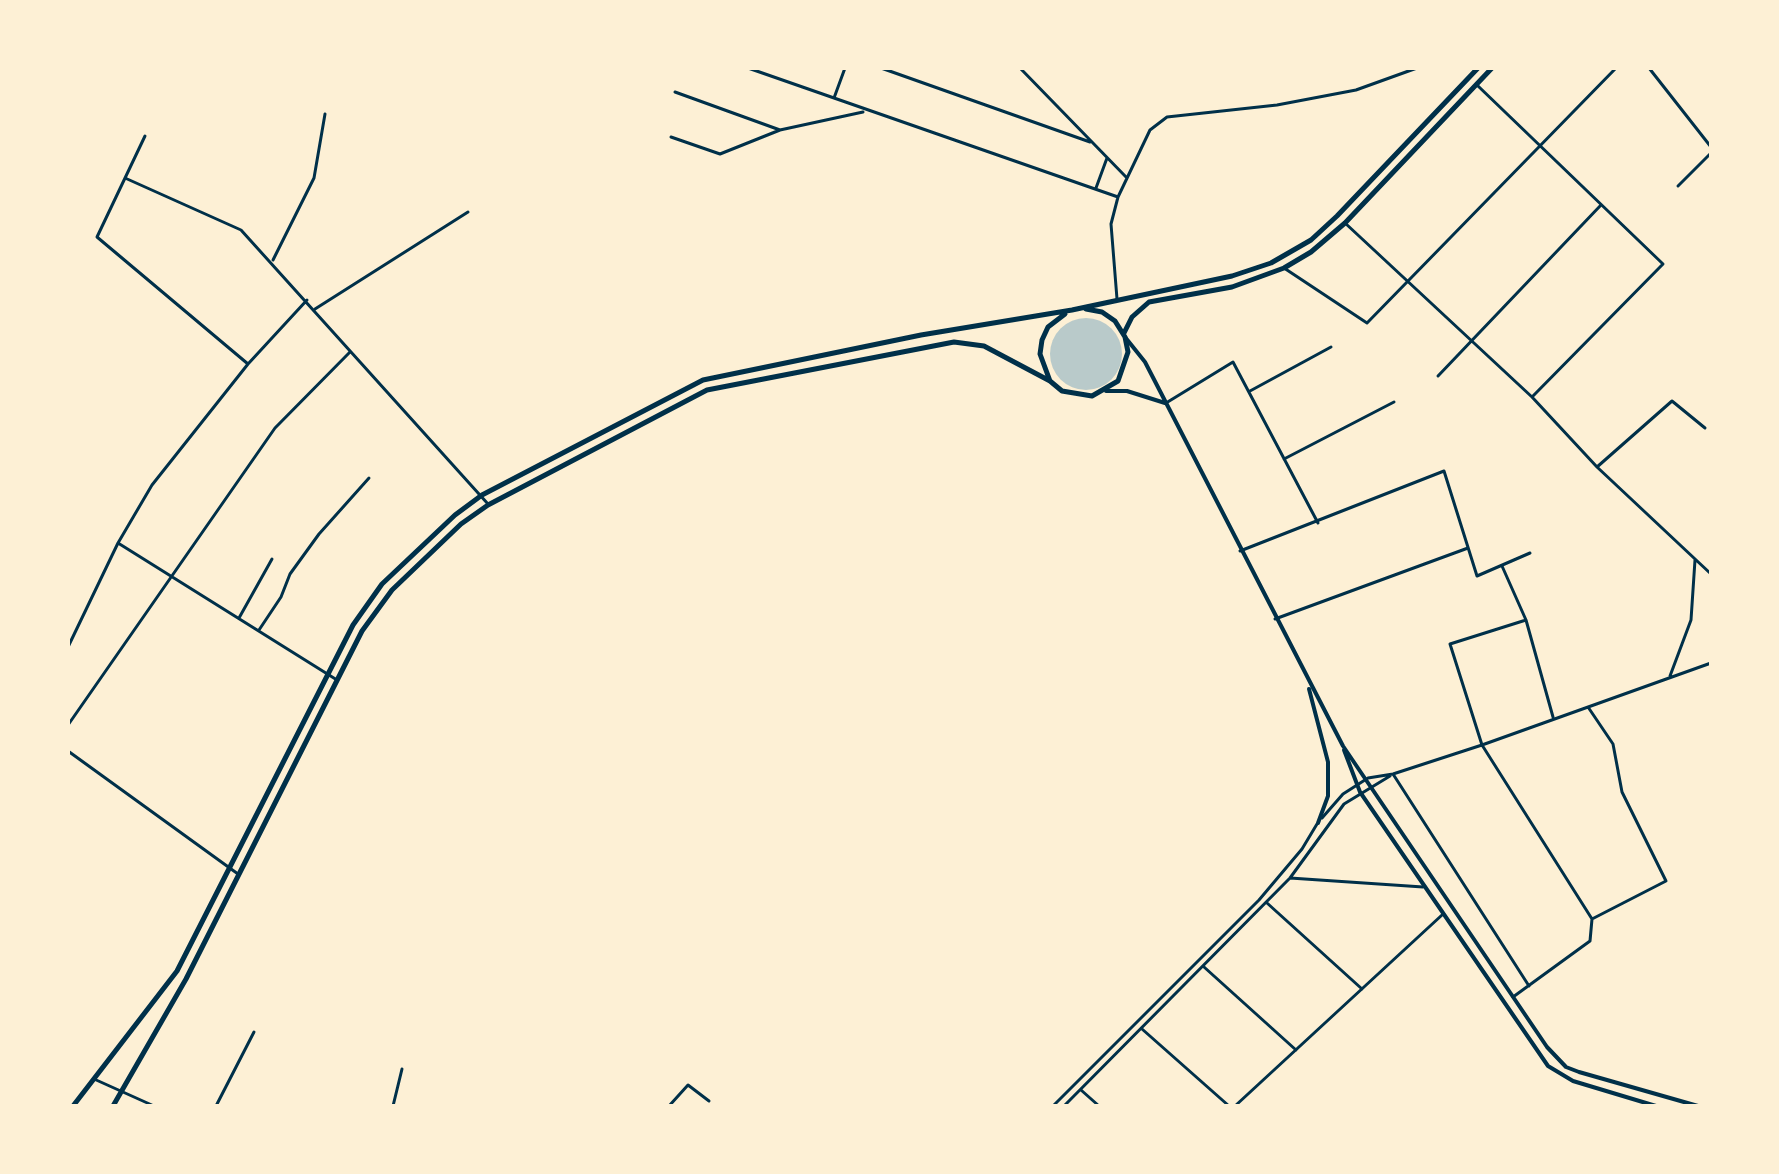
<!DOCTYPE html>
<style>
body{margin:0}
#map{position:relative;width:1779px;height:1174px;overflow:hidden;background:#fdf0d5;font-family:"Work Sans",sans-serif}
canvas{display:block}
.frame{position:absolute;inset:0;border:70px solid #fdf0d5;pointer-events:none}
</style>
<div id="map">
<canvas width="1779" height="1174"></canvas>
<div class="frame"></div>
</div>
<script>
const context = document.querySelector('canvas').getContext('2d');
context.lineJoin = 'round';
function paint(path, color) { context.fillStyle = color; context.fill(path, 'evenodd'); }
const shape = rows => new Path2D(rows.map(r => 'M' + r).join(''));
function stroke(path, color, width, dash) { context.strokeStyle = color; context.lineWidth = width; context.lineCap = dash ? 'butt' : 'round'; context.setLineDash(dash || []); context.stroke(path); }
const green = shape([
 '1050 354a36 36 0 1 1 72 0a36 36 0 1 1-72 0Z'
]);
const minor = shape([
 [748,68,1118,197],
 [881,68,1090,142],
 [1020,68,1127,178],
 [1649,68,1711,147],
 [1478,86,1663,264,1532,397],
 [675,92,780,130],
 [834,98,845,68],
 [145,136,97,237,248,364],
 [671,137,720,154,780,130,863,112],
 [125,178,241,230,488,504],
 [1678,186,1711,153],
 [1096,188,1107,158],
 [1345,223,1532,397,1597,467,1711,574],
 [273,260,314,178,325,114],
 [1284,268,1367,323,1616,68],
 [1117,299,1111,224,1118,197,1150,130,1167,117,1277,105,1356,90,1417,68],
 [315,309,468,212],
 [1438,376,1601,205],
 [1250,391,1331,347],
 [1166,403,1233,362,1318,523],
 [1284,459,1394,402],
 [1597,467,1672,401,1705,428],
 [118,543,337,680],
 [1240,551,1444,471,1477,576,1530,553],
 [1502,566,1526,620,1553,717],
 [239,618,272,559],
 [1275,619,1468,548],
 [259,630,281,597,290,574,319,534,369,478],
 [68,647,118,543,152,485,248,364,307,300],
 [1670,676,1691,620,1695,560],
 [1588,707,1613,744,1622,792,1666,881,1592,919],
 [68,725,275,428,350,352],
 [68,751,238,874],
 [1393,774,1529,986],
 [1322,818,1343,794,1368,778,1393,774,1482,745,1711,663],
 [1290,878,1423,887],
 [1267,903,1362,989],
 [1204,967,1296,1050],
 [1513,997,1590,941,1592,919,1482,745,1450,644,1526,620],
 [1142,1029,1229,1106],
 [94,1079,154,1106],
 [1081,1090,1099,1106],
 [216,1106,254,1032],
 [393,1106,402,1069],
 [669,1106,688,1085,709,1101],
 [1053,1106,1259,900,1302,849,1317,824],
 [1064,1106,1290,878,1344,804,1390,776],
 [1235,1106,1442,915]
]);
const tertiary = shape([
 [1125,337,1145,362,1343,746,1547,1047,1566,1067,1579,1072,1698,1106],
 [1106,391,1127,391,1165,403],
 [1309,689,1328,762,1328,796,1318,823],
 [1344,750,1360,792,1548,1066,1573,1081,1656,1106]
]);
const secondary = shape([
 [1124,333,1132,317,1149,302,1232,287,1284,268,1311,252,1345,223,1492,68],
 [1050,381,1040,354,1042,340,1048,327,1065,314],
 [73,1106,177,971,353,625,382,584,455,515,482,495,703,380,921,335,1072,310,1232,276,1271,263,1311,240,1337,216,1478,68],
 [113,1106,186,979,362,631,392,590,461,524,488,505,707,390,954,342,984,346,1050,381,1062,391,1092,396,1118,381,1128,352,1125,337,1115,321,1102,312,1086,309]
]);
paint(green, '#b9caca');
stroke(minor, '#003049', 3);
stroke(tertiary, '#003049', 4);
stroke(secondary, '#003049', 5);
</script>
